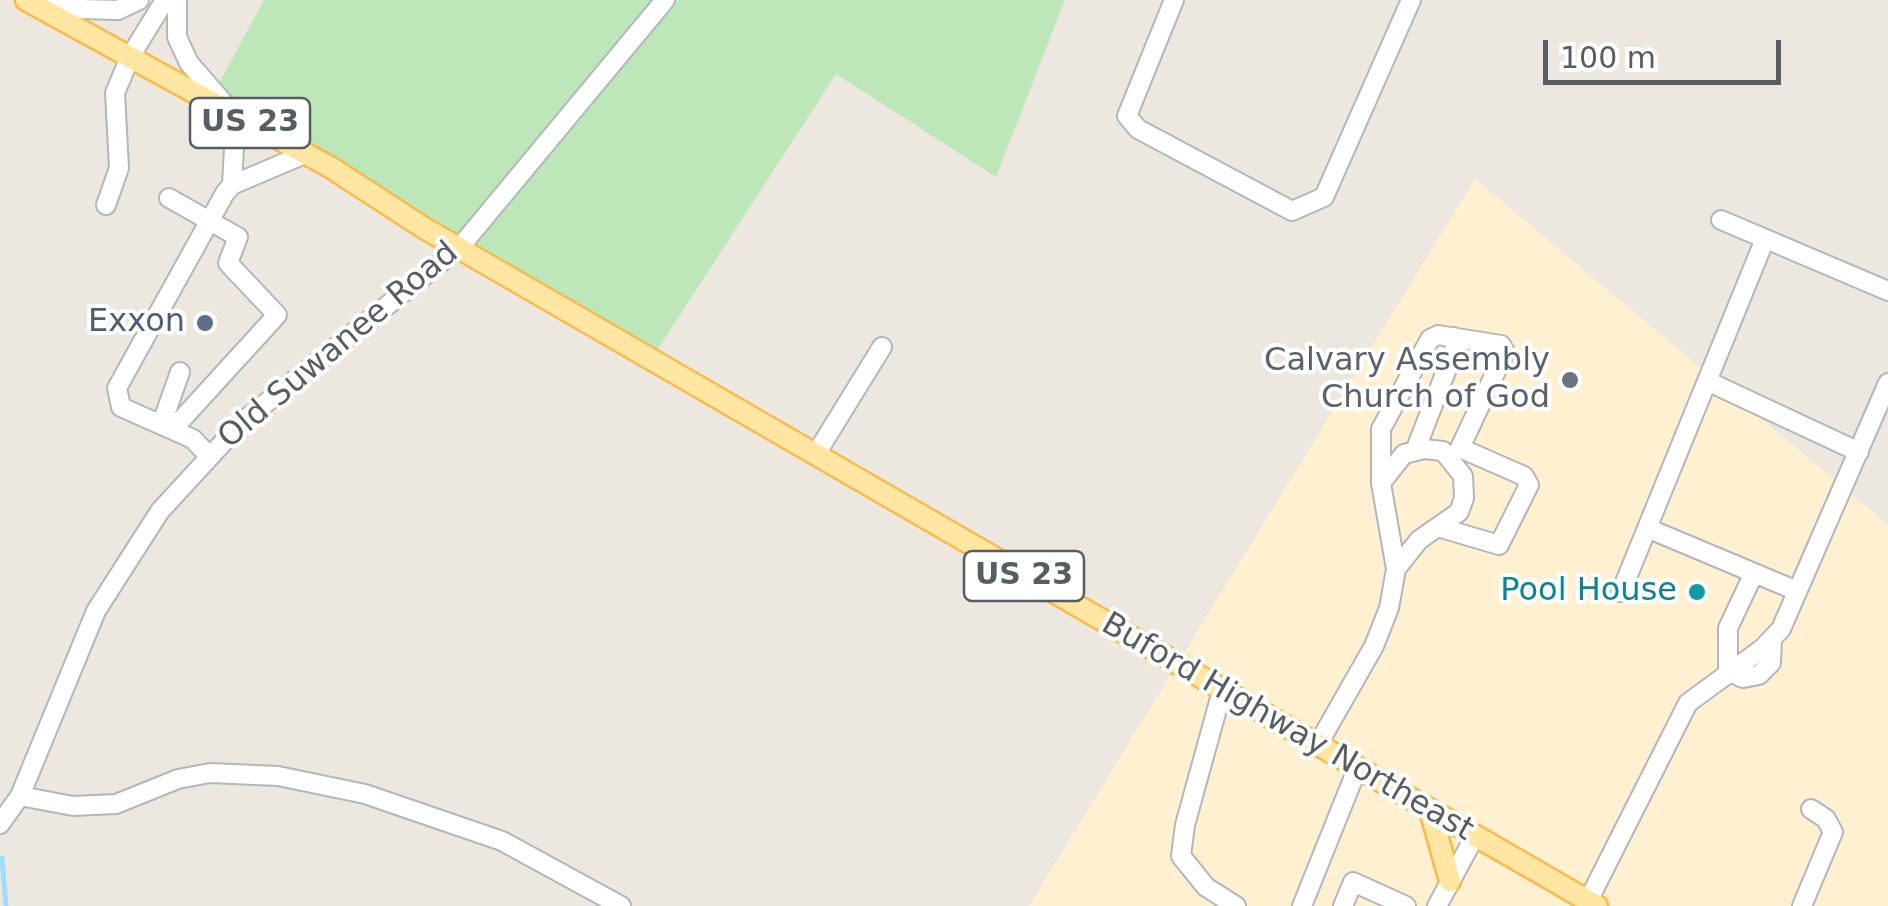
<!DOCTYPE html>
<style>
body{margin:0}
#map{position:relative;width:1888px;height:906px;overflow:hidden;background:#ede8df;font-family:"DejaVu Sans",sans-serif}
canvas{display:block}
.scale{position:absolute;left:1543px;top:40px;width:238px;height:45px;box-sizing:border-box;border:5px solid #585d62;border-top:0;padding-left:12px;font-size:30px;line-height:35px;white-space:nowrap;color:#585d62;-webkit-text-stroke:8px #fff;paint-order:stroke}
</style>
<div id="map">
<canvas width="1888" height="906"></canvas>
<div class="scale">100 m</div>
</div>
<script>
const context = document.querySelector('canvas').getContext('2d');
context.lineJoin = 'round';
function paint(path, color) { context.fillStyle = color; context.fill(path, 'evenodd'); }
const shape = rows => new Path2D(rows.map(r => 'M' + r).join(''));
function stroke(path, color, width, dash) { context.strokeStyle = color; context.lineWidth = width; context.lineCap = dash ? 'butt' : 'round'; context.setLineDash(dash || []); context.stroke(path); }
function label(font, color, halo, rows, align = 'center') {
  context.font = font + ' "DejaVu Sans",sans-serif'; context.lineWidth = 8; context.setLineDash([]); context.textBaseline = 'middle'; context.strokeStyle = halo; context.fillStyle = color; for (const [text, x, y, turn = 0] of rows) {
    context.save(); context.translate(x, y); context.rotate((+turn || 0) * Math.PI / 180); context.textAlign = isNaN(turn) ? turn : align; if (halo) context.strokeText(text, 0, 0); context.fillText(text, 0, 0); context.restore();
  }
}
const commercial = shape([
 [1475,179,1888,525,1888,906,1029,906]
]);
const green = shape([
 [264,0,1065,0,996,177,836,74,656,352,213,94]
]);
const stream = shape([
 [2,858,6,906]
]);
const minor = shape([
 [177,0,177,37,189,63,227,107],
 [1174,0,1127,116,1138,129,1292,211,1324,197,1411,0],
 [42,8,118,10,139,0],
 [223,108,234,148,232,185],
 [169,198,238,237,228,263,277,315,173,429],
 [106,205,119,168,115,93,130,57,165,0],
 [1721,220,1888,291],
 [1707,381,1859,452],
 [162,423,180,372],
 [1415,451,1455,348,1454,337],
 [816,454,882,347],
 [208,455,193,439,121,407,117,388,225,193,232,185,305,154],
 [1381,483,1381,429,1430,339,1438,335,1501,345,1505,352,1460,448,1524,476,1529,485,1499,545,1438,527],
 [1647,528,1797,591],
 [1754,573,1728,628,1728,671,1743,678,1759,675,1771,663,1772,639],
 [1621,592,1765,239],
 [1222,691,1185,825,1181,856,1206,887,1236,906],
 [1317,746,1374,646,1389,608,1396,569,1381,483,1404,454,1424,449,1443,451,1463,476,1464,498,1459,512,1419,540,1396,569],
 [20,796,73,806,116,804,178,779,210,773,278,776,365,794,502,841,621,906],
 [0,824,20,796,96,611,160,511,241,423,460,247,665,0],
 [1588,901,1688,703,1763,648,1781,629,1888,383],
 [1302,906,1357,769],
 [1343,906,1353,882,1406,906],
 [1437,906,1475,836],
 [1802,906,1833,832,1826,819,1811,809]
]);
const major = shape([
 [26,0,330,167,424,228,1597,906],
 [1430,810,1450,881]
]);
const markers = [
 [205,323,10,"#5c6f8a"],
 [1570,380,10,"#6b7280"],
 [1697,592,10,"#0f9aa8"]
];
const shields = [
 [250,123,120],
 [1024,576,120]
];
const shieldNames = [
 ["US 23",250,123],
 ["US 23",1024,576]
];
const serviceNames = [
 ["Exxon",185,323]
];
const streetNames = [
 ["Old Suwanee Road",339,346,-40],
 ["Buford Highway Northeast",1287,728,30]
];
const worshipNames = [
 ["Calvary Assembly",1550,362],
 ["Church of God",1550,399]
];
const cultureNames = [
 ["Pool House",1677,592]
];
paint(commercial, '#fff0d2');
paint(green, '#bde7b9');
stroke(stream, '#9ddeff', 5);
stroke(minor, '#b2b7bb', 22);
stroke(major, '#fcb849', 25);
stroke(minor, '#fff', 18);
stroke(major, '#ffe6a2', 20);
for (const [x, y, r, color] of markers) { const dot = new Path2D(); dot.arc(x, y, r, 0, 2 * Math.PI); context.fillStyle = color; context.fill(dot); stroke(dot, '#fff', 4); }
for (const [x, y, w] of shields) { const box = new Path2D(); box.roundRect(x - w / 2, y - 25, w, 50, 8); context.fillStyle = '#fff'; context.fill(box); stroke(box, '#585d62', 2.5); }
label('bold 30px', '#585d62', null, shieldNames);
label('32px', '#4e5e75', '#fff', serviceNames, 'right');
label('32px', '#585d62', '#fff', streetNames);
label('32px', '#5b616d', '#fff', worshipNames, 'right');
label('32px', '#0d838f', '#fff', cultureNames, 'right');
</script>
